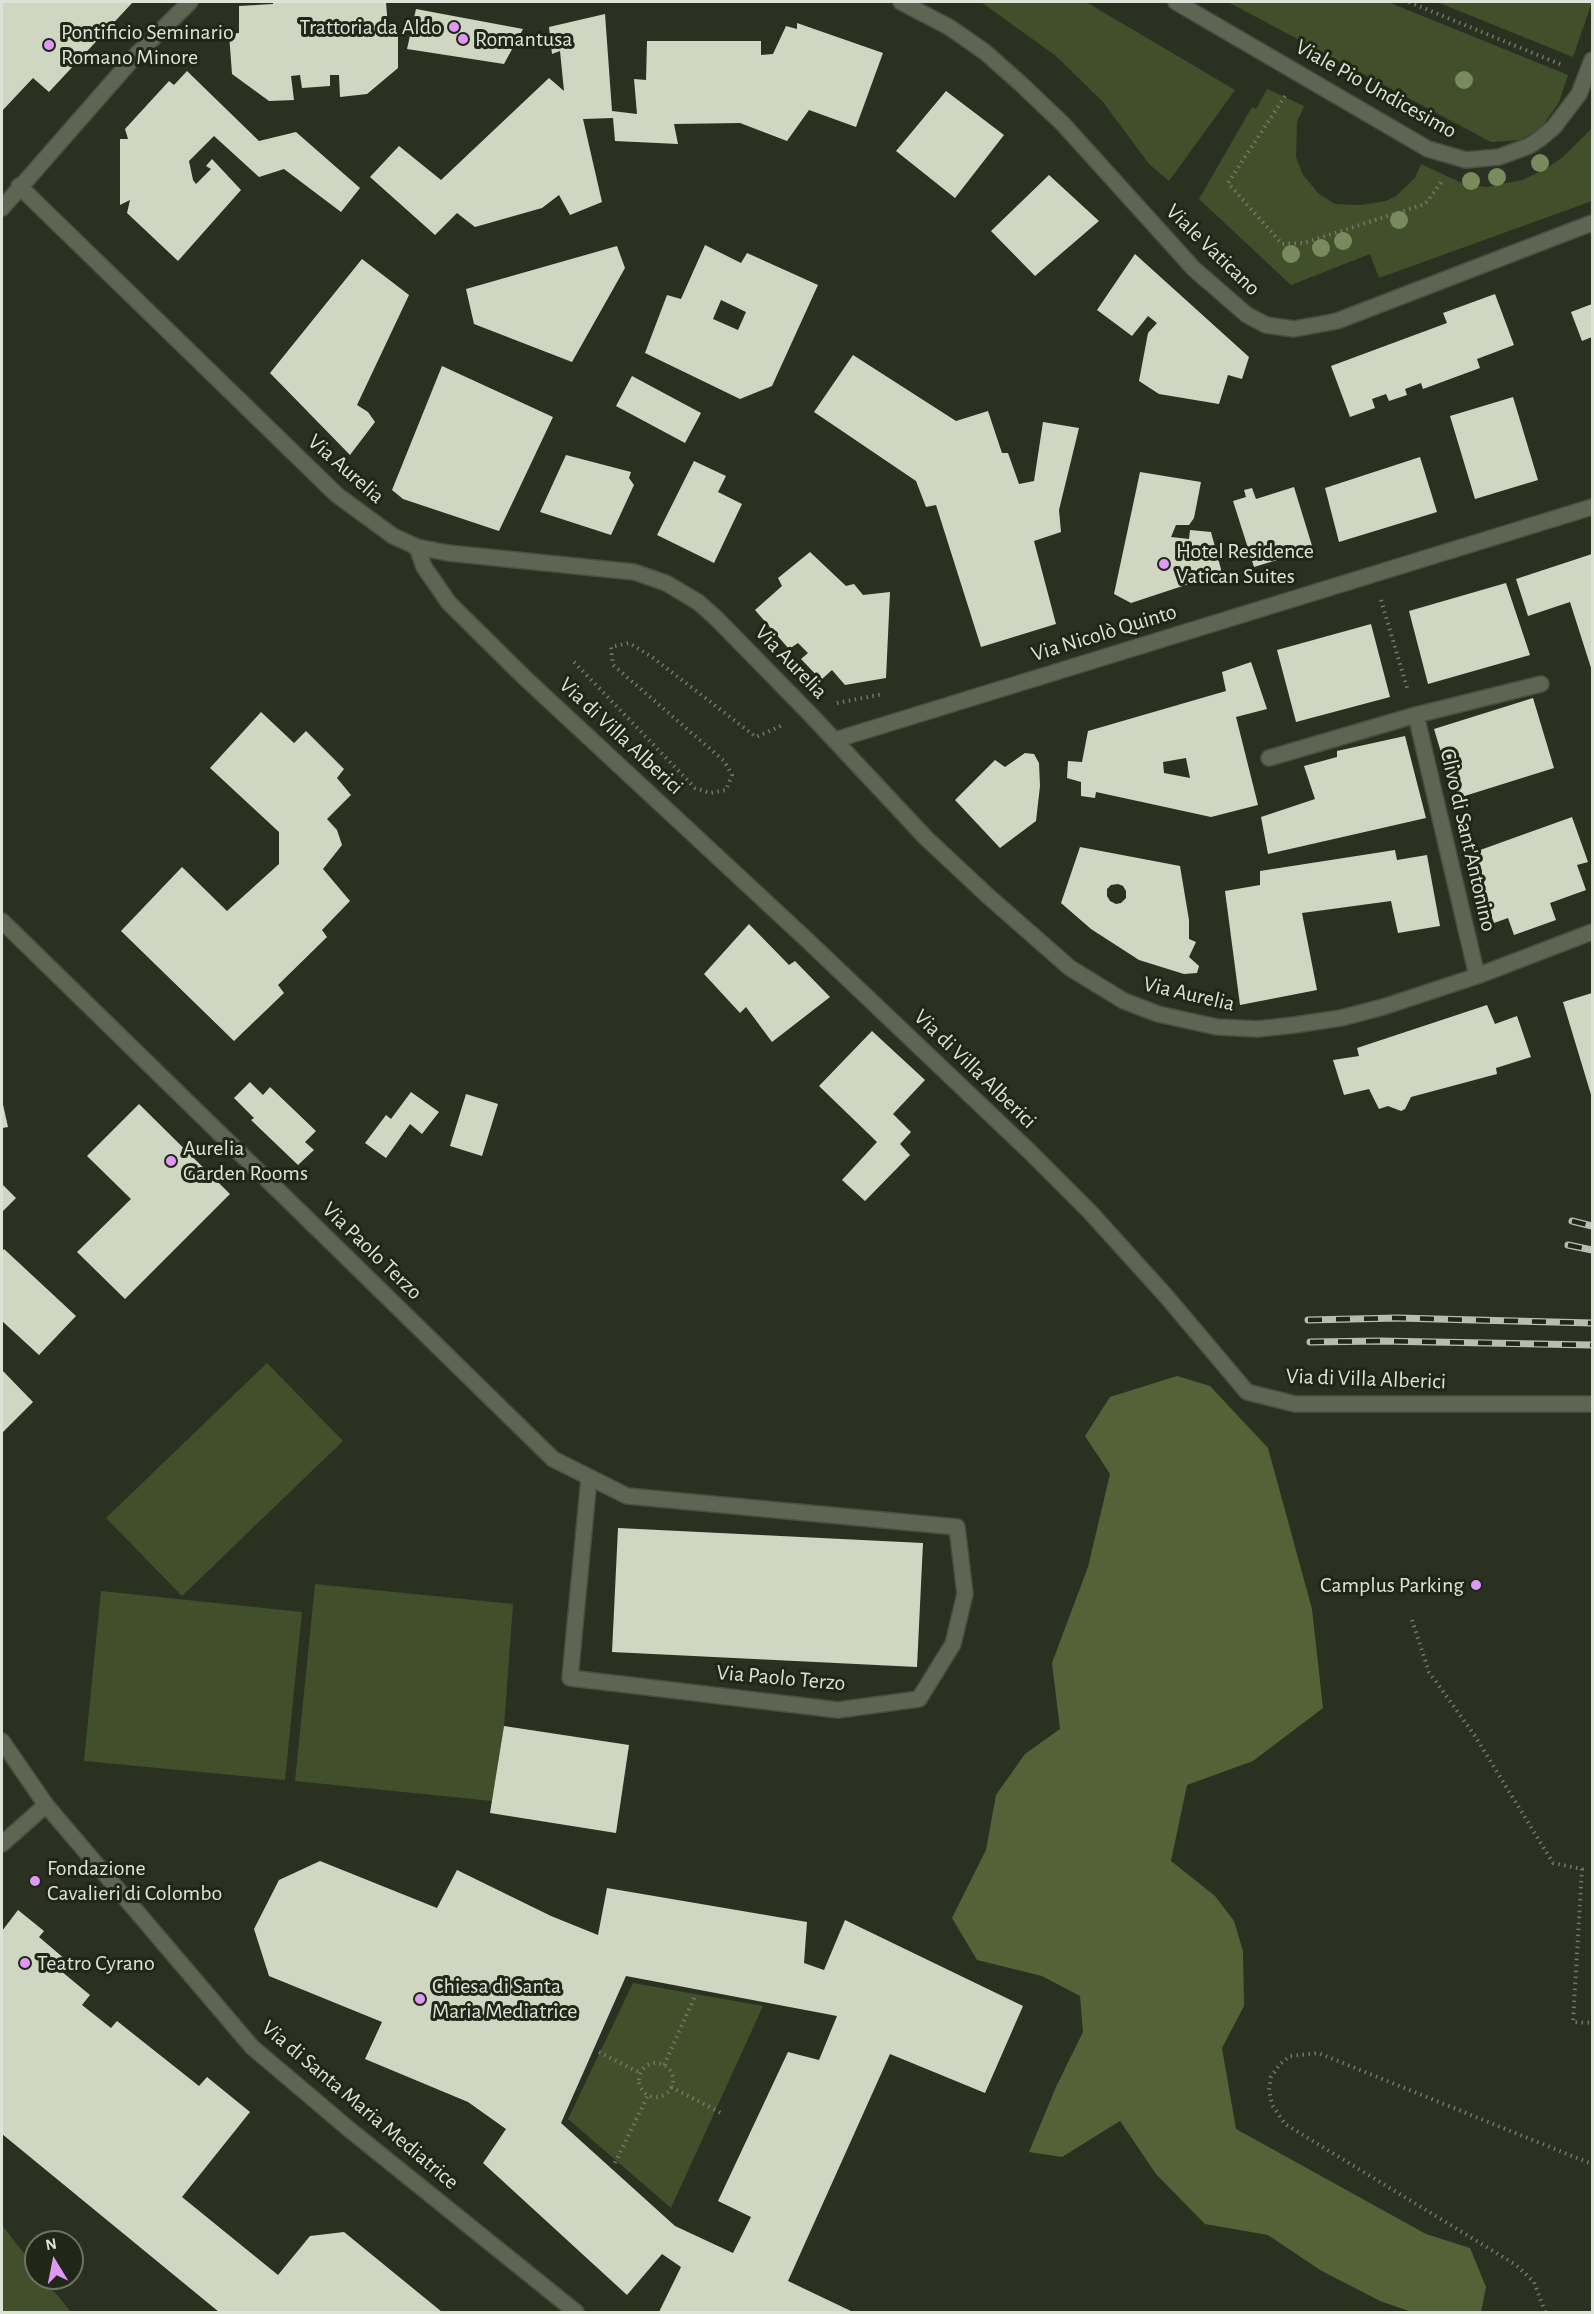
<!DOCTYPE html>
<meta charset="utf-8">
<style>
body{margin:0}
#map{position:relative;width:1594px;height:2314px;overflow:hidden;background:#2b3121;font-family:"Alegreya Sans",sans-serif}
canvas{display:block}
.frame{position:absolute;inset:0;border:3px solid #dee3d8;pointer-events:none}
.north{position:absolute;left:24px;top:2230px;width:60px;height:60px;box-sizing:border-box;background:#212717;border:2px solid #6d7264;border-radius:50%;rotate:350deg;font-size:16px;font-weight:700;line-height:24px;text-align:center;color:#dee3d8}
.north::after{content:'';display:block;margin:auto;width:21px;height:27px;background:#dd99f3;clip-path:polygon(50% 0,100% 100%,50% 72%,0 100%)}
</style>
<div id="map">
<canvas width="1594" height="2314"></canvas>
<div class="frame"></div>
<div class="north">N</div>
</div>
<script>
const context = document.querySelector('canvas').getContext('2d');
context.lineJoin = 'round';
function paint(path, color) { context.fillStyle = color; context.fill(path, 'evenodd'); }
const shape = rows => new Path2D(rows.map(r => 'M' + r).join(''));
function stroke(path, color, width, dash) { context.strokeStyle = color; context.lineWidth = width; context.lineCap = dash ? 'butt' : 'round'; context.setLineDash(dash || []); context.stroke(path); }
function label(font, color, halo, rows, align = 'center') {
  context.font = font + ' "Alegreya Sans",sans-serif'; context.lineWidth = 6; context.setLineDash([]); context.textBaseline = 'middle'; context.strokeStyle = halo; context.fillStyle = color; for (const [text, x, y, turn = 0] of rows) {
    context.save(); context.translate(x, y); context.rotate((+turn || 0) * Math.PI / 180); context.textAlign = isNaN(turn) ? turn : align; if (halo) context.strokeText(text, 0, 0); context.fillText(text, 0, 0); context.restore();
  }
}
const green = shape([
 [981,2,1086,2,1235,90,1169,181,1149,164,1103,102,1056,56],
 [1228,2,1388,2,1568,75,1559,102,1542,127,1520,140,1491,142],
 [1437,2,1592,2,1573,57],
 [1267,89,1304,106,1297,122,1296,157,1303,175,1319,194,1335,204,1360,205,1386,201,1396,196,1415,178,1421,164,1466,185,1487,187,1522,180,1544,170,1563,157,1592,128,1592,201,1379,278,1370,254,1291,285,1199,199,1252,107,1256,109],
 [267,1363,343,1441,182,1596,106,1518],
 [315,1584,513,1604,504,1726,492,1801,295,1781],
 [101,1591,302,1612,285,1780,84,1761],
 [633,1983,763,2006,671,2208,568,2119],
 [2,2225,36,2269,36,2278,43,2278,71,2312,2,2312]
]);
const forest = shape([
 [1177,1376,1210,1386,1268,1448,1312,1609,1323,1708,1253,1761,1187,1785,1171,1861,1215,1896,1234,1921,1243,1951,1244,2006,1222,2048,1236,2129,1426,2234,1470,2248,1486,2287,1481,2312,1412,2312,1380,2301,1320,2270,1268,2235,1205,2224,1156,2174,1120,2121,1062,2157,1029,2152,1056,2087,1083,2032,1080,1996,1042,1976,977,1960,952,1918,986,1850,996,1795,1025,1754,1060,1729,1052,1663,1088,1567,1110,1474,1085,1436,1110,1397]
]);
const building = shape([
 [2,2,133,2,49,92,33,78,2,111],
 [273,2,386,2,388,28,398,27,398,68,367,94,340,97,339,75,330,75,330,86,302,88,300,75,291,76,294,100,269,101,232,74,229,34,239,33,239,6,273,4],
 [416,9,523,29,504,64,407,49],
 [605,14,612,111,637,114,634,79,646,80,647,41,761,41,761,55,773,54,786,26,797,29,797,23,883,53,856,127,809,110,787,141,740,123,674,124,678,144,615,141,613,118,583,119,602,202,570,215,559,195,542,208,475,227,457,213,435,235,370,177,399,146,441,180,549,78,564,91,560,51,552,54,549,27],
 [187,71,259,141,296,132,360,188,341,212,284,169,259,177,214,136,189,161,193,180,196,184,211,169,206,166,212,159,241,190,178,261,127,213,130,200,120,205,120,139,128,139,125,129,169,81,174,85],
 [946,91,1004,135,955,198,896,151],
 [1049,175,1099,221,1035,276,991,231],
 [705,245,741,263,747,253,818,285,772,386,740,399,645,353,667,295,681,299],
 [721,300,746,312,738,330,713,319],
 [617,246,625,268,572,362,474,324,466,289],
 [1135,254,1249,357,1242,379,1228,375,1219,404,1159,394,1139,381,1148,333,1157,323,1148,316,1132,336,1097,310],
 [362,259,409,295,357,405,368,412,375,422,350,455,270,373],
 [1495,294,1514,345,1477,359,1480,368,1423,389,1421,383,1405,389,1407,395,1389,401,1386,394,1372,399,1375,408,1350,417,1331,366,1447,323,1443,313],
 [1592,304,1592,337,1582,341,1571,312],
 [853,355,956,421,988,411,1002,453,1008,453,1019,484,1034,481,1043,422,1079,428,1059,510,1061,532,1034,541,1056,624,981,647,936,505,926,507,916,481,814,412],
 [442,366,553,417,499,531,403,499,392,490],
 [632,376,701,413,685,443,616,406],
 [1513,397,1538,480,1475,499,1450,416],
 [566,455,631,472,629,478,634,485,611,535,540,512],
 [1420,457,1437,512,1339,542,1325,488],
 [694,461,726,476,718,492,742,504,714,563,657,535],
 [1140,472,1201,482,1194,518,1189,525,1176,525,1171,537,1189,539,1190,530,1211,532,1222,573,1131,603,1114,594],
 [1294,487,1313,549,1254,567,1233,501,1246,497,1244,490,1252,488,1256,499],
 [810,552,846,586,854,584,863,595,890,592,886,678,845,685,832,670,821,680,801,659,808,653,798,643,789,649,755,610,782,586,778,578],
 [1592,554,1592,671,1570,602,1528,616,1516,579],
 [1506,583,1530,655,1428,684,1409,611],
 [1371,624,1390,697,1296,722,1277,650],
 [1251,662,1267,709,1236,717,1258,805,1211,817,1096,792,1095,798,1081,796,1081,782,1067,778,1068,761,1082,762,1088,731,1226,691,1222,672],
 [1186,758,1190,778,1164,773,1163,762],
 [1533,698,1554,768,1455,799,1434,729],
 [261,712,294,743,306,731,344,769,337,778,351,795,327,819,337,830,342,845,323,869,350,901,322,930,327,937,278,985,284,993,234,1041,121,931,182,867,227,911,279,864,279,832,210,768],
 [1405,736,1426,818,1268,854,1261,817,1315,799,1304,766,1337,757,1337,751],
 [1025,753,1034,754,1039,763,1040,786,1036,821,1000,848,955,800,995,760,1005,767],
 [1572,817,1588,862,1577,865,1586,890,1550,903,1556,920,1514,935,1508,918,1494,923,1469,854],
 [1080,847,1180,866,1189,920,1189,939,1196,942,1189,957,1199,966,1197,973,1184,974,1139,960,1091,929,1061,903],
 [1118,884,1123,886,1126,891,1126,898,1121,903,1116,904,1110,901,1107,896,1107,889,1111,885],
 [1395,850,1397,860,1427,855,1440,926,1398,933,1391,901,1302,913,1317,990,1240,1005,1225,891,1260,885,1260,871],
 [749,924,789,965,795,961,830,997,772,1042,746,1007,740,1013,704,974],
 [1592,993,1592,1098,1563,1002],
 [1487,1005,1495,1024,1517,1016,1531,1057,1496,1068,1497,1074,1411,1097,1405,1109,1401,1111,1388,1106,1379,1109,1369,1089,1344,1095,1333,1060,1359,1056,1357,1048],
 [872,1031,925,1080,893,1114,911,1132,900,1144,910,1155,865,1201,842,1180,877,1142,819,1086],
 [250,1082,263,1095,270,1087,316,1131,305,1142,314,1150,298,1165,251,1120,254,1118,234,1098],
 [411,1092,439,1112,422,1134,410,1124,386,1158,365,1143,386,1115,391,1119],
 [466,1094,498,1104,482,1156,450,1146],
 [2,1100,8,1127,2,1128],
 [139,1104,230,1194,125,1299,77,1252,131,1199,87,1156],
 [2,1184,16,1198,2,1212],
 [4,1249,76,1316,39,1355,2,1321,2,1252],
 [2,1370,33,1402,2,1433],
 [618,1528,923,1543,917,1667,612,1652],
 [504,1726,629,1745,616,1833,490,1813],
 [320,1861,437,1908,457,1870,551,1916,598,1935,607,1888,807,1922,804,1963,824,1970,845,1920,1023,2006,985,2093,890,2054,788,2281,853,2312,659,2312,681,2267,662,2254,627,2295,483,2163,506,2129,468,2102,365,2059,382,2022,269,1976,254,1929,279,1880],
 [626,1976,837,2016,819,2060,788,2052,718,2201,751,2217,733,2253,675,2226,561,2123],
 [18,1910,44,1931,39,1937,66,1960,61,1971,90,1995,82,2005,111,2028,117,2021,199,2086,207,2077,250,2112,182,2197,278,2275,310,2236,344,2232,442,2312,219,2312,2,2134,2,1931]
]);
const path = shape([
 [1409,2,1562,65],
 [1285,96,1228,183,1282,244,1304,243,1425,204,1443,180],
 [1381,600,1408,691],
 [574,662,695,788,710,793,726,790,732,775,724,761,613,665,611,647,629,643,652,657,756,737,783,725],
 [837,703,883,694],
 [1412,1620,1429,1672,1475,1736,1553,1863,1582,1869,1573,2022,1592,2023],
 [599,2052,640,2073],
 '639 2080a17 17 0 1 1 34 0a17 17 0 1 1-34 0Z',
 [664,2065,696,1994],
 [671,2087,721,2113],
 [615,2163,648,2095],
 [1545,2312,1534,2282,1516,2265,1285,2124,1272,2105,1269,2090,1271,2077,1280,2064,1290,2056,1318,2053,1592,2164]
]);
const service = shape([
 [1416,715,1477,976],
 [1269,758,1416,715,1541,684],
 [330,1241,553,1459,627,1496,957,1527,965,1594,953,1644,919,1699,838,1710,570,1678,589,1478],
 [2,1844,46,1805]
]);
const minor = shape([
 [1176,2,1428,149,1466,160,1499,157,1529,146,1541,138,1554,127,1579,94,1592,60],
 [417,547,424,567,449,603,525,678,807,940,1029,1151,1090,1212,1166,1296,1247,1392,1295,1404,1592,1404],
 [835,740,1592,507],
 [2,921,330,1241],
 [2,1741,46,1805,252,2047,350,2130,576,2312]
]);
const tertiary = shape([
 [901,2,949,27,985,52,1021,84,1063,124,1194,269,1247,315,1266,325,1294,329,1337,321,1592,223],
 [19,186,337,495,393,536,417,547,448,553,634,572,666,583,698,602,716,618,810,714,926,838,988,896,1070,968,1124,1001,1158,1014,1217,1027,1258,1029,1294,1025,1341,1018,1383,1007,1477,976,1592,932],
 [2,208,137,54,190,2]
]);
const rail = shape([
 [1572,1221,1592,1226],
 [1568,1245,1592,1250],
 [1308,1320,1397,1318,1592,1323],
 [1310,1342,1380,1341,1592,1345]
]);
const trees = [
 [1464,80],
 [1540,163],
 [1497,177],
 [1471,181],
 [1399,220],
 [1343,241],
 [1321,248],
 [1291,254]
];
const markers = [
 [454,27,6,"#dd99f3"],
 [463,39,6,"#dd99f3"],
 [49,45,6,"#dd99f3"],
 [1164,564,6,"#dd99f3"],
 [171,1161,6,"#dd99f3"],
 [1476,1585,6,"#dd99f3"],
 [35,1881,6,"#dd99f3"],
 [25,1963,6,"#dd99f3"],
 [420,1999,6,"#dd99f3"]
];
const poiNames = [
 ["Trattoria da Aldo",442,27,"right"],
 ["Pontificio Seminario",61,32],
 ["Romano Minore",61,57],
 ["Romantusa",475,39],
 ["Hotel Residence",1176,551],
 ["Vatican Suites",1176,576],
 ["Aurelia",183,1148],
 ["Garden Rooms",183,1173],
 ["Camplus Parking",1464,1585,"right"],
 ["Fondazione",47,1868],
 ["Cavalieri di Colombo",47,1893],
 ["Teatro Cyrano",37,1963],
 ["Chiesa di Santa",432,1986],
 ["Maria Mediatrice",432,2011]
];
const streetNames = [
 ["Viale Pio Undicesimo",1376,89,29],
 ["Viale Vaticano",1213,250,44],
 ["Via Aurelia",346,469,41],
 ["Via Nicolò Quinto",1104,633,-17],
 ["Via Aurelia",791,662,46],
 ["Via di Villa Alberici",621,736,43],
 ["Clivo di Sant'Antonino",1468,840,77],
 ["Via Aurelia",1189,994,13],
 ["Via di Villa Alberici",975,1069,44],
 ["Via Paolo Terzo",372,1251,44],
 ["Via di Villa Alberici",1366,1379,2],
 ["Via Paolo Terzo",781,1678,5],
 ["Via di Santa Maria Mediatrice",360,2105,40]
];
paint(green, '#424f2b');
paint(forest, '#536337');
paint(building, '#cfd7c3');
stroke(service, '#484e40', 18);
stroke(minor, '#484e40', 18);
stroke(tertiary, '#484e40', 18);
stroke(path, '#73786a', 4, [1.5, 4.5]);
stroke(service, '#5e6553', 15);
stroke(minor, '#5e6553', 15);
stroke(tertiary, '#5e6553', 15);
stroke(rail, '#b8bdb1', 7);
stroke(rail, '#212717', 4.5, [14]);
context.fillStyle = '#798a5c';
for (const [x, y] of trees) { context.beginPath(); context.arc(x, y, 9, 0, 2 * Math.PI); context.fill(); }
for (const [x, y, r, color] of markers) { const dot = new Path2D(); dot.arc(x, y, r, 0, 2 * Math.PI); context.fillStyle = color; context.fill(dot); stroke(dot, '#212717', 2); }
label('22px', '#dee3d8', '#212717', poiNames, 'left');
label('22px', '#dee3d8', '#212717', streetNames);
</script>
